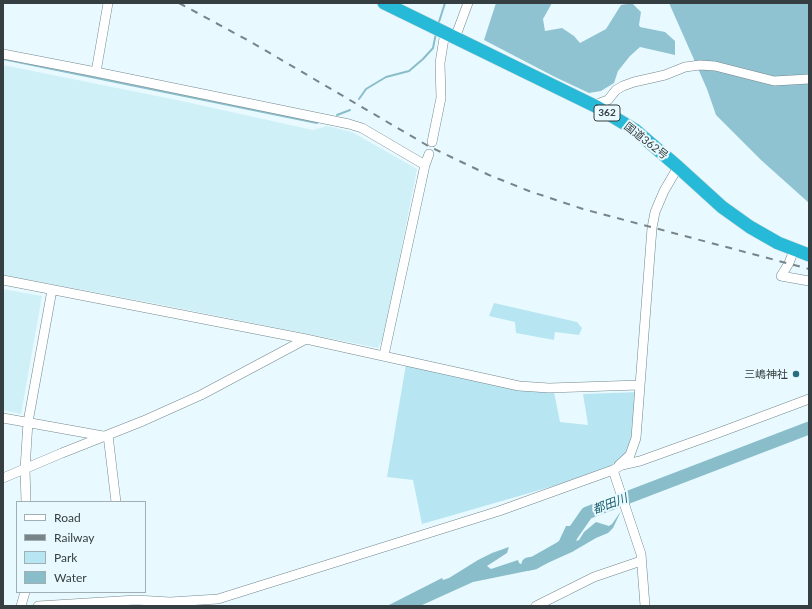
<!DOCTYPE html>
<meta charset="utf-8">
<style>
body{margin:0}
#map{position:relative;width:812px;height:609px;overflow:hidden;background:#e8faff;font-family:Lato,sans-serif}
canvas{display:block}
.frame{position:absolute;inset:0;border:4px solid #353e40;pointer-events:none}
.legend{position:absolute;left:16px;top:501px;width:130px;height:92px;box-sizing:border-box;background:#e8faff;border:1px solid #a0afb3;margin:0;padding:5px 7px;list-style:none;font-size:12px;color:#353e40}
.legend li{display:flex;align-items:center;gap:8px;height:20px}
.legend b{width:20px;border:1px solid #a0afb3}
</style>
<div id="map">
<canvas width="812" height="609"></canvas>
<div class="frame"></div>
<ul class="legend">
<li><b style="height:5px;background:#fff"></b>Road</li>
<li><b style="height:5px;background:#788487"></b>Railway</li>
<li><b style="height:11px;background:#b7e6f2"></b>Park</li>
<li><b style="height:11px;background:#8abdca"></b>Water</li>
</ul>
</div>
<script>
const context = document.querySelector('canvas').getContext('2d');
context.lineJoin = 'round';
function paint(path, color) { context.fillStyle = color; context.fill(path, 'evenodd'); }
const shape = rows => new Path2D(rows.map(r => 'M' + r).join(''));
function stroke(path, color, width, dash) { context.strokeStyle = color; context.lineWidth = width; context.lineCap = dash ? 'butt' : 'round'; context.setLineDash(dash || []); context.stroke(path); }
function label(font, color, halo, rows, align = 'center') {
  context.font = font + ' Lato,"Noto Sans JP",sans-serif'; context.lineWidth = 4; context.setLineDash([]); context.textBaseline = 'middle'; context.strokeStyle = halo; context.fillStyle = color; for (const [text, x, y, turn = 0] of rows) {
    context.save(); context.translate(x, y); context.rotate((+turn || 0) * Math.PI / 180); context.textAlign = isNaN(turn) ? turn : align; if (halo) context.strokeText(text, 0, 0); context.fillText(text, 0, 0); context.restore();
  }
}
const built = shape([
 [3,65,177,100,313,130,327,126,352,132,417,169,384,337,378,348,158,304,3,275],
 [3,289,42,296,21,414,3,410]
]);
const green = shape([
 [494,303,577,322,582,328,579,335,555,332,554,340,516,333,515,322,489,316],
 [406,364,554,392,560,422,588,425,583,394,639,392,641,426,629,450,616,468,422,524,413,480,387,477]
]);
const forest = shape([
 [496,3,552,3,543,19,545,31,562,28,574,36,580,43,606,29,621,5,632,3,641,12,639,25,640,27,665,32,675,41,675,55,640,47,630,56,618,71,614,83,601,91,589,93,555,77,484,40],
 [669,3,809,3,809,203,761,160,716,115,707,89]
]);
const water = shape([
 [621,511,613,528,608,533,596,538,572,552,532,570,473,582,420,606,387,606,442,578,443,580,449,578,478,560,492,553,509,547,507,553,487,566,491,569,518,560,519,563,521,564,532,562,553,554,548,551,559,541,566,526,570,526,570,528,565,539,575,536,579,534,576,541,579,540,584,532,596,522,609,526,612,524]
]);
const stream = shape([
 [438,25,445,3],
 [3,59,317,123],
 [359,99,366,89,386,77,409,71,423,59,433,48,436,33],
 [337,115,350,110]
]);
const river = shape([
 [528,564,534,563,564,546,587,513,809,428]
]);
const minor = shape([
 [108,3,96,72,349,124,362,128,425,165],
 [455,38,468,3],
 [3,54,96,72],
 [597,107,600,103,608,100,616,90,623,86,634,82,665,75,685,67,700,65,715,66,774,81,809,79],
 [432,142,441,98,440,63,445,32],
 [794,250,789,263,781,276,809,281],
 [3,280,306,339,519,386,549,388,639,385],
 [384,355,425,165,429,154],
 [3,418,103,436],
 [108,435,116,502],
 [619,465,630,455,636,438,652,228,655,212,664,191,678,167],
 [613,470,641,554,645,606],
 [3,478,62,453,143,421,201,395,306,339],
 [26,502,25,469,28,422,52,290],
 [21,606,25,592],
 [38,606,136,600,170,602,218,599,499,511,613,470,622,465,640,461,718,433,809,399],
 [536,606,594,577,641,561]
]);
const highway = shape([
 [384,3,597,107,635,130,678,167,722,207,750,227,778,243,809,255]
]);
const rail = shape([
 [179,3,251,42,430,147,489,175,529,191,583,209,809,269]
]);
const markers = [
 [796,374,4,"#286d7d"]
];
const shields = [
 [607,113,26]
];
const shieldNames = [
 ["362",607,113]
];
const streetNames = [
 ["国道362号",646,141,38]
];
const poiNames = [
 ["三嶋神社",788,374]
];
const waterNames = [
 ["都田川",610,504,-21]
];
paint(built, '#d0f0f8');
paint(green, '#b7e6f2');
paint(forest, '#90c3d1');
paint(water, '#8abdca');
stroke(stream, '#8abdca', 2);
stroke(river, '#8abdca', 13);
stroke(minor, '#74888e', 10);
stroke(highway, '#d7d8d9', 14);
stroke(minor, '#fff', 9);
stroke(highway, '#27bad8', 13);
stroke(rail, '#788487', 2, [7, 7]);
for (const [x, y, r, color] of markers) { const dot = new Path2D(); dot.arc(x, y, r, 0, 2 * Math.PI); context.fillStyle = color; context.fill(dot); stroke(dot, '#e8faff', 1.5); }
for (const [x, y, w] of shields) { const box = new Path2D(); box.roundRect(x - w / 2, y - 8, w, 16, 3); context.fillStyle = '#e8faff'; context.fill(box); stroke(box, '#353e40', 1); }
label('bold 10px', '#353e40', null, shieldNames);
label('11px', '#353e40', '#e8faff', streetNames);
label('11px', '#353e40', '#e8faff', poiNames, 'right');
label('italic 12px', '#185d6c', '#e8faff', waterNames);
</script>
